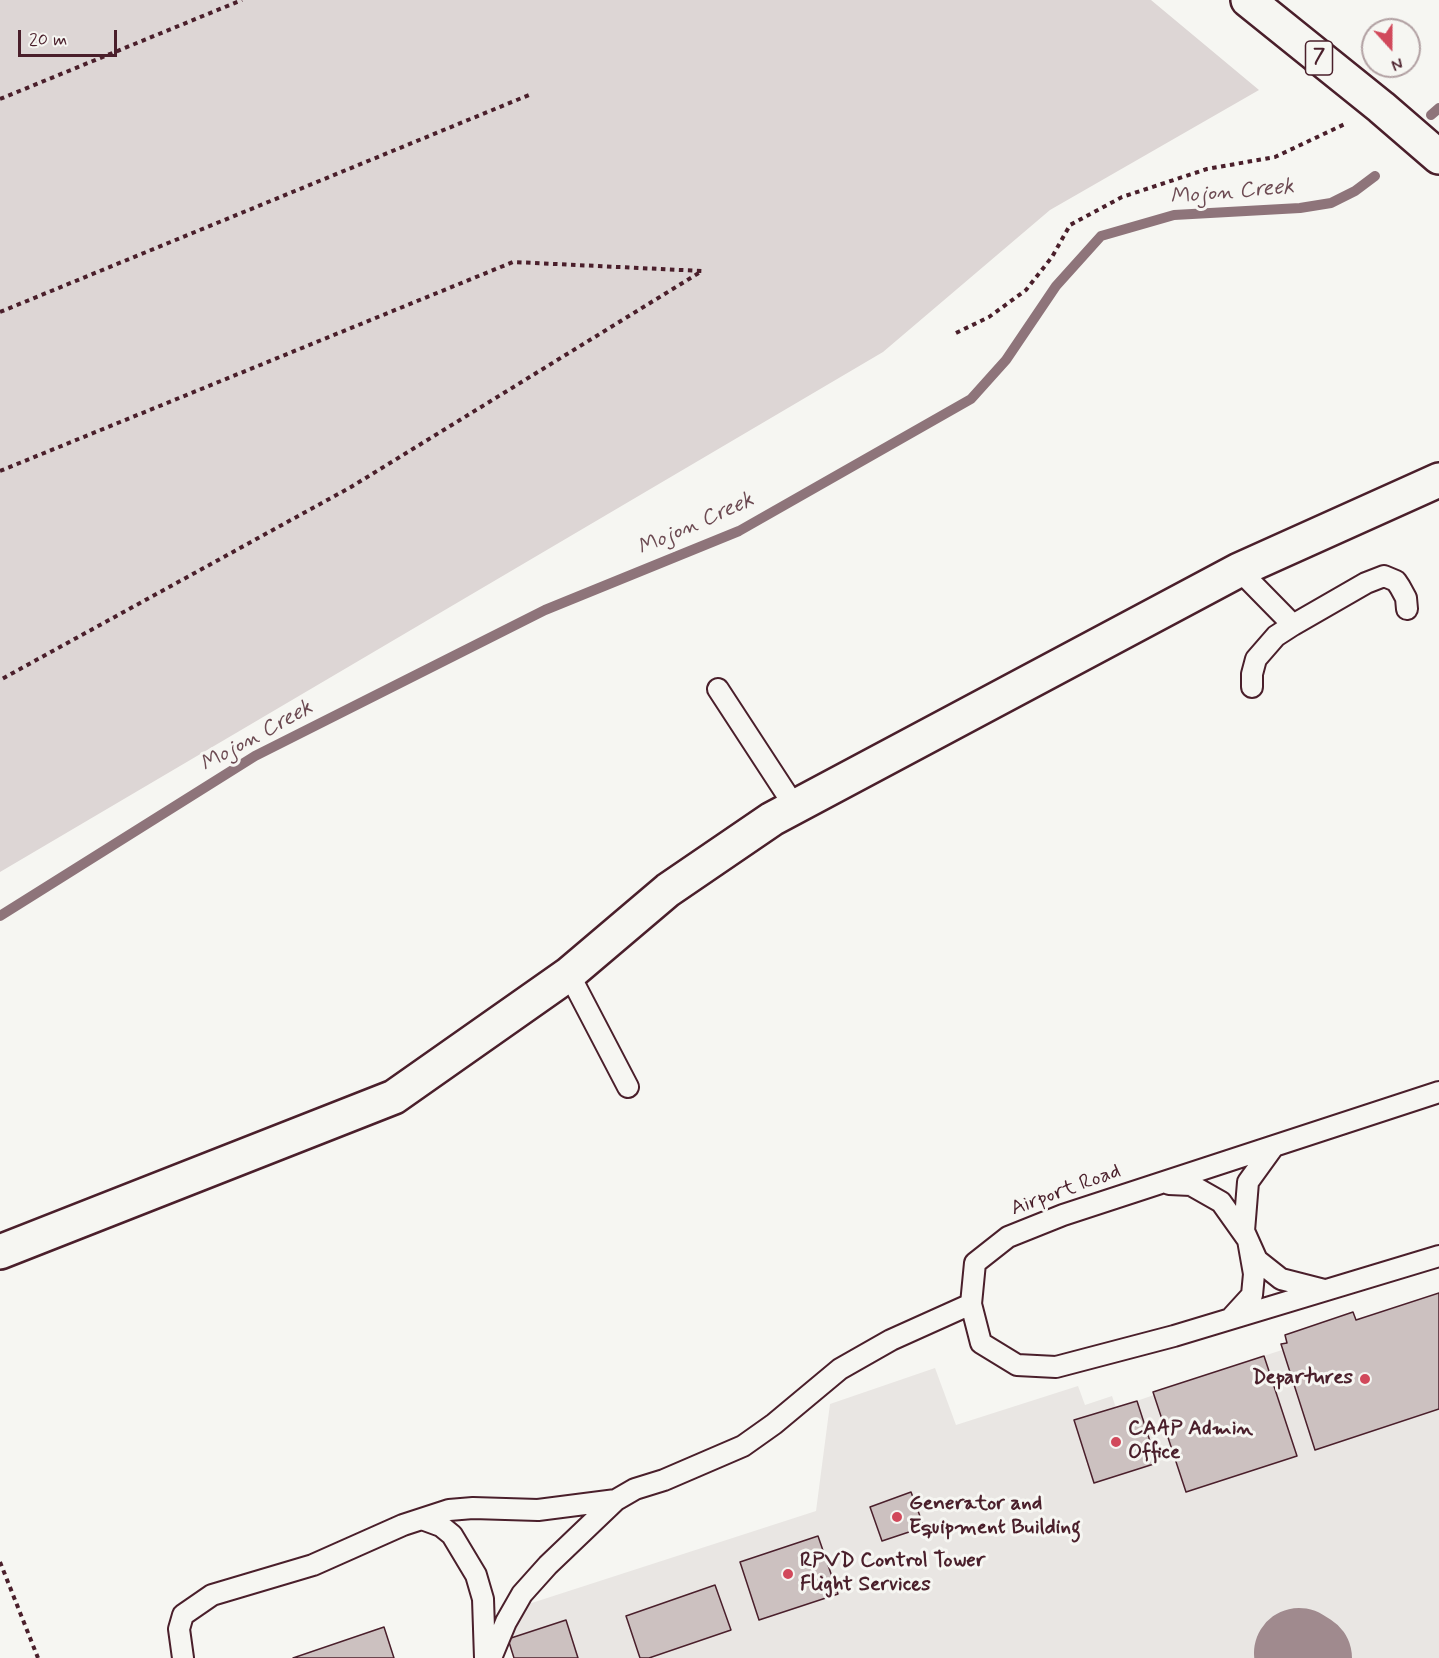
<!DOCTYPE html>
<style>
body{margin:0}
#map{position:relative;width:1439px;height:1658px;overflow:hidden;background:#f6f6f2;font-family:Mynerve,sans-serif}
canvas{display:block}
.north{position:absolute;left:1361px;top:18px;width:60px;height:60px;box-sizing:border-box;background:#f6f6f2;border:2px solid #b1a0a2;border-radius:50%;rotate:159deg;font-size:16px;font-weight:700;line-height:24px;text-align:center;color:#4a1f2b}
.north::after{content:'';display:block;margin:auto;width:21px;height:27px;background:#d1495b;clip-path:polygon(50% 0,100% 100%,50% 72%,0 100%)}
.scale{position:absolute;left:18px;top:30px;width:99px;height:27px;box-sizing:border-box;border:3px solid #4a1f2b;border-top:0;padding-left:8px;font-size:18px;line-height:21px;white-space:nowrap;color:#4a1f2b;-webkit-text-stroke:4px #f6f6f2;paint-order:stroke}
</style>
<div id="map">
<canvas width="1439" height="1658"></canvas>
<div class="north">N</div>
<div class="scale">20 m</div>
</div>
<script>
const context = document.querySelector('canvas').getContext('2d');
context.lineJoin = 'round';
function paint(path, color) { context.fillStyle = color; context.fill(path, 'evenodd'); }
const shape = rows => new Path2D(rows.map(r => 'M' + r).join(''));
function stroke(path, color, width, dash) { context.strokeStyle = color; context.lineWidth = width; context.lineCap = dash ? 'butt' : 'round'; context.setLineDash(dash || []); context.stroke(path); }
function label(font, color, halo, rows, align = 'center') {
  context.font = font + ' Mynerve,sans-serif'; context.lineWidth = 6; context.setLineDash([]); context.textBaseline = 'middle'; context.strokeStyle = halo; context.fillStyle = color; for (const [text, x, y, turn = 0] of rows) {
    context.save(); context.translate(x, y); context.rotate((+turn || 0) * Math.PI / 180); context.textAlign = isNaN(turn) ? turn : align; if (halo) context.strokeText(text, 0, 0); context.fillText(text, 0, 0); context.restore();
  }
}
const built = shape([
 [1439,1293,1439,1658,514,1658,508,1639,514,1636,507,1611,816,1511,830,1404,935,1368,956,1425,1078,1386,1085,1405,1112,1396,1116,1408,1154,1395,1153,1392,1282,1350,1281,1344,1287,1342,1285,1335,1353,1312,1356,1320]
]);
const green = shape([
 [0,0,1151,0,1259,90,1050,210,883,352,0,872]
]);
const stream = shape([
 [1431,115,1439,108],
 [0,916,255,756,545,610,739,531,971,399,1006,360,1056,286,1101,236,1174,215,1300,208,1331,203,1355,191,1375,176]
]);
const taxiway = shape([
 [1299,1653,1307,1658]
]);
const building = shape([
 [1439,1293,1439,1409,1315,1450,1281,1344,1287,1343,1285,1335,1353,1312,1356,1320,1439,1293],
 [1264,1356,1297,1456,1186,1492,1153,1392,1264,1356],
 [1137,1401,1157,1463,1094,1483,1074,1420,1137,1401],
 [911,1492,924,1527,882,1541,870,1507,911,1492],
 [818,1536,838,1594,759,1620,740,1562,818,1536],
 [715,1585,731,1630,649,1658,640,1658,626,1616,715,1585],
 [566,1620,578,1658,514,1658,508,1639,566,1620],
 [384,1627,394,1658,293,1658,384,1627]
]);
const path = shape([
 [0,99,242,0],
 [0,312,529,95],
 [956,333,989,317,1026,290,1052,257,1070,225,1122,197,1207,169,1275,157,1347,123],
 [0,471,513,262,702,271,351,487,0,680],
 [0,1562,38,1658]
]);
const service = shape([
 [1239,570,1293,625,1366,583,1384,576,1396,581,1400,587,1406,598,1407,609],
 [1252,687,1252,674,1256,659,1276,636,1293,625],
 [718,689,795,807],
 [569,974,628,1087],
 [1439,1092,1063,1215,1008,1237,975,1263,971,1304,981,1343,1017,1365,1056,1367,1174,1336,1439,1256],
 [1274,1146,1248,1182,1244,1231,1257,1260,1281,1279,1324,1290],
 [1169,1184,1191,1185,1221,1202,1248,1240,1254,1274,1252,1295,1231,1318],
 [422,1519,441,1526,452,1535,476,1575,483,1599,485,1658],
 [183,1658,179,1629,183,1615,212,1595,313,1565,403,1525,449,1510,473,1508,538,1510,616,1500],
 [491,1658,506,1622,522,1594,548,1565,616,1500,635,1489,664,1480,743,1446,774,1424,840,1369,891,1340,971,1304]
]);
const minor = shape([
 [0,1252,394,1097,569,974,668,890,772,819,1239,570,1439,480]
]);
const trunk = shape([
 [1248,0,1381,107,1439,157]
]);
const markers = [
 [1365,1379,6,"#d1495b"],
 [1116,1442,6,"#d1495b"],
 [897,1517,6,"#d1495b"],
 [788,1574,6,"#d1495b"]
];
const shields = [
 [1319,58,27]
];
const shieldNames = [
 ["7",1319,58]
];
const streetNames = [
 ["Airport Road",1066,1191,-20]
];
const poiNames = [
 ["Departures",1353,1379,"right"],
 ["CAAP Admin",1128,1430],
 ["Office",1128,1454],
 ["Generator and",909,1505],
 ["Equipment Building",909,1529],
 ["RPVD Control Tower",800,1562],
 ["Flight Services",800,1586]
];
const waterNames = [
 ["Mojon Creek",1232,193,-5],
 ["Mojon Creek",696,525,-24],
 ["Mojon Creek",257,737,-29]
];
paint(built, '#e9e6e3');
paint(green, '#ddd6d5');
stroke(stream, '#8e747a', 10);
stroke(taxiway, '#a08a8e', 90);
paint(building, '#ccc1c0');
stroke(building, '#4a1f2b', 1.5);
stroke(service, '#4a1f2b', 24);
stroke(minor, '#4a1f2b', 38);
stroke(trunk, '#4a1f2b', 38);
stroke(path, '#4a1f2b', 4, [4.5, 4.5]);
stroke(service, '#f6f6f2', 20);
stroke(minor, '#f6f6f2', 33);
stroke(trunk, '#f6f6f2', 33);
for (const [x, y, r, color] of markers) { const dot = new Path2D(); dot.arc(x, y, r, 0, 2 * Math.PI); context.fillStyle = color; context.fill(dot); stroke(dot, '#f6f6f2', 2); }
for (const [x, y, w] of shields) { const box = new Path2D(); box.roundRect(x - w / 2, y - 17, w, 34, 4.5); context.fillStyle = '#f6f6f2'; context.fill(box); stroke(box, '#4a1f2b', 1.5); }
label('bold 20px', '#4a1f2b', null, shieldNames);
label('21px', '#4a1f2b', '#f6f6f2', streetNames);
label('bold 21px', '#4a1f2b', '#f6f6f2', poiNames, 'left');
label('italic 22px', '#6c4a52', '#f6f6f2', waterNames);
</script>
